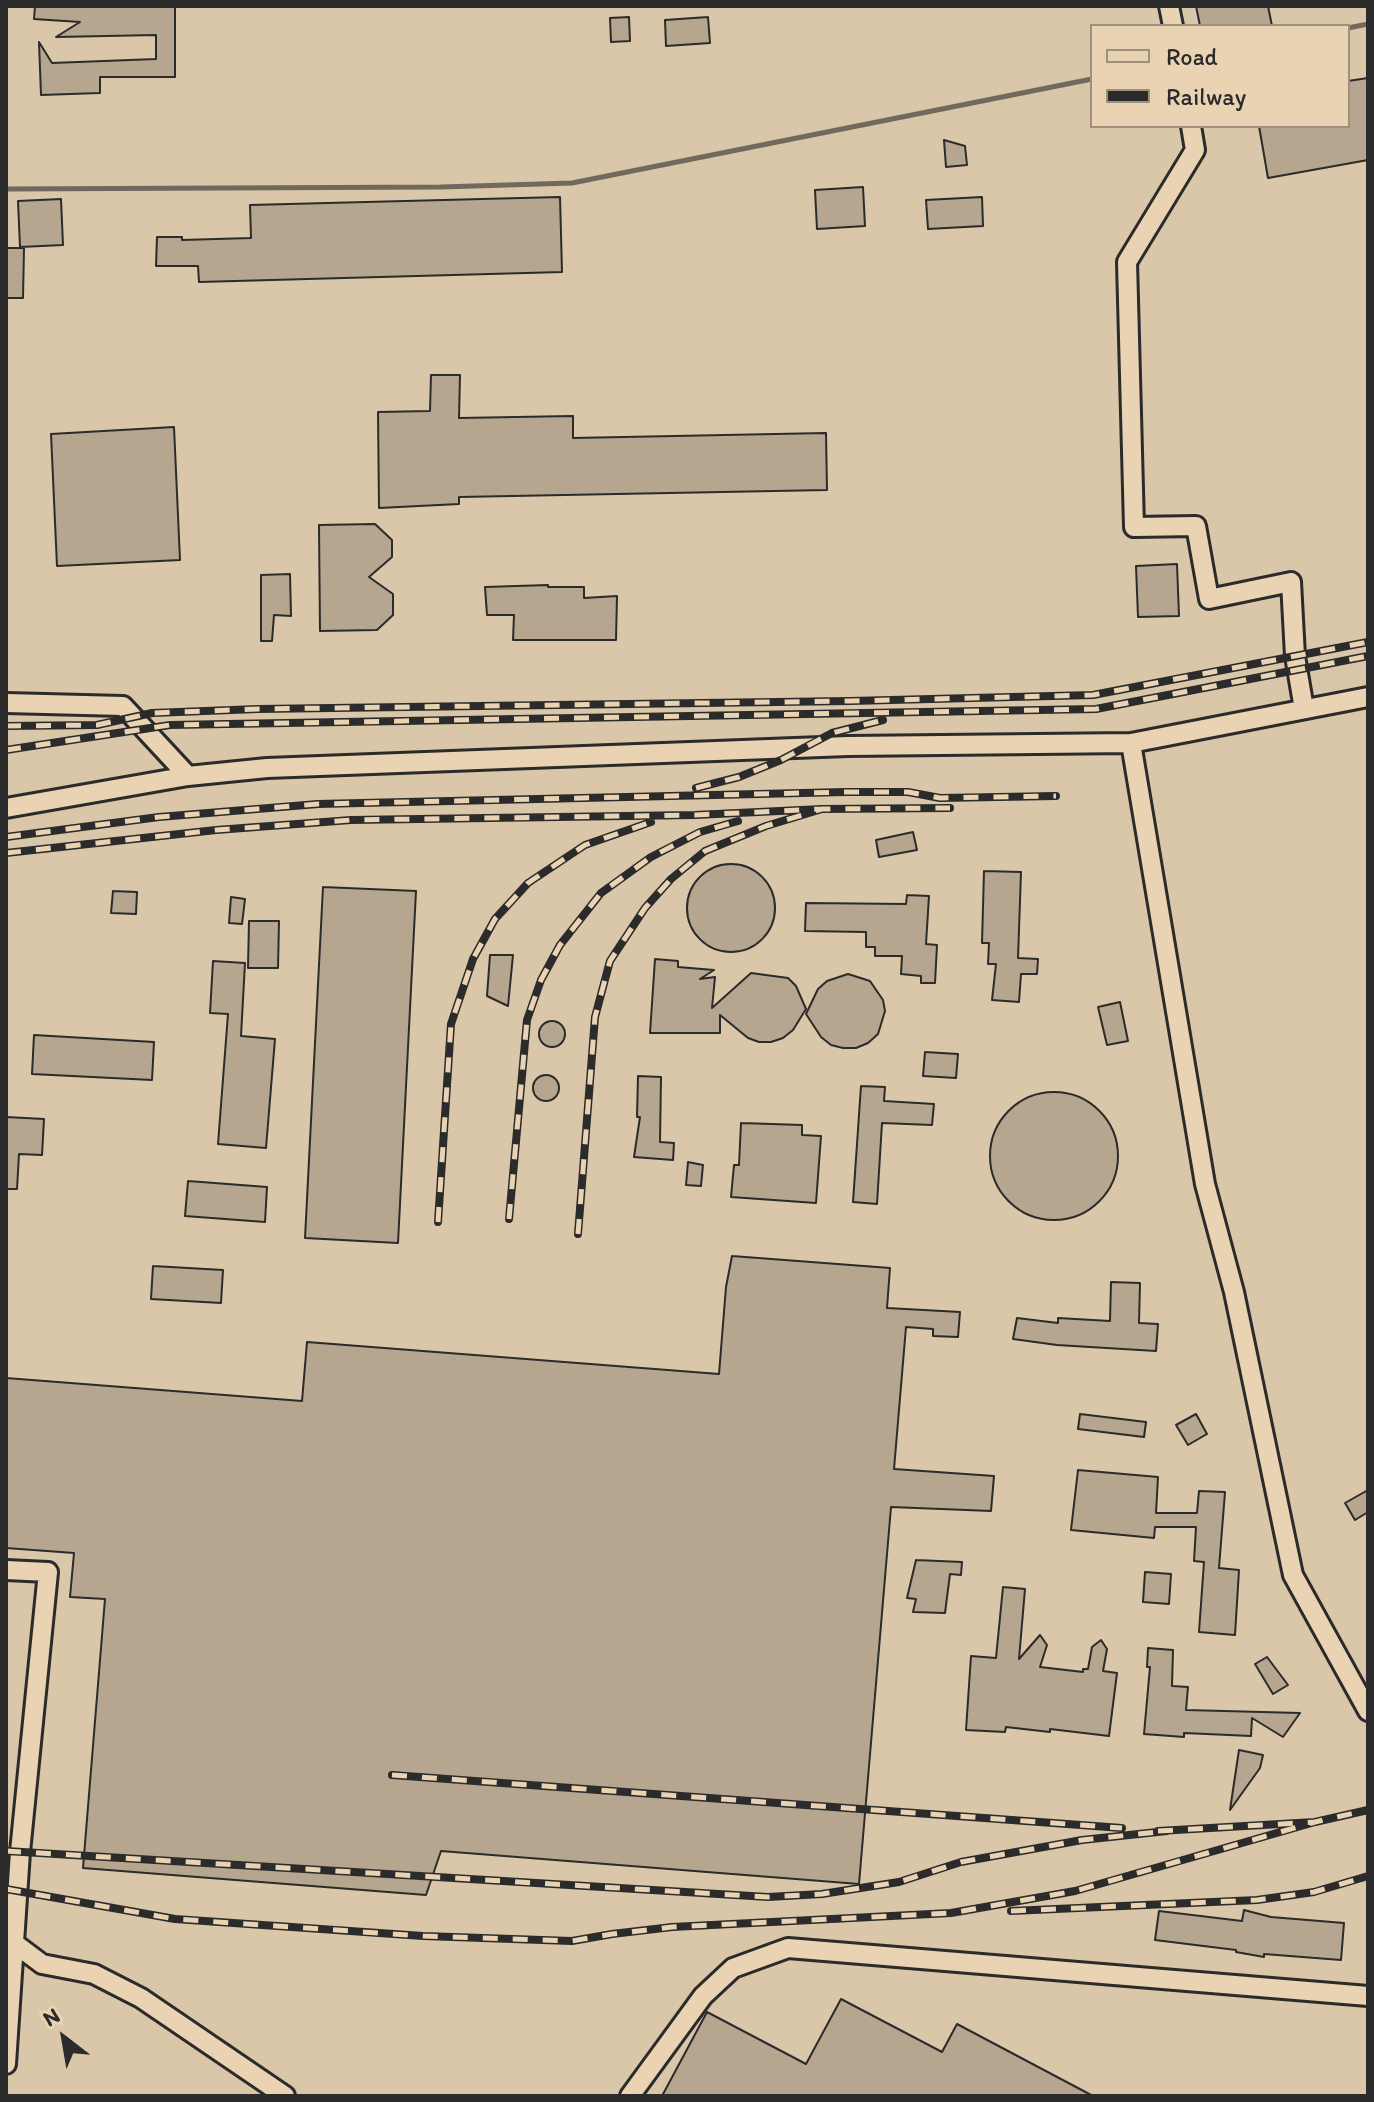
<!DOCTYPE html>
<style>
body{margin:0}
#map{position:relative;width:1374px;height:2102px;overflow:hidden;background:#e9d3b2;font-family:Itim,sans-serif}
canvas{display:block}
.frame{position:absolute;inset:0;border:8px solid #2b2b2b;pointer-events:none}
.legend{position:absolute;left:1090px;top:24px;width:260px;height:104px;box-sizing:border-box;background:#e9d3b2;border:2px solid #9d907c;margin:0;padding:10px 14px;list-style:none;font-size:24px;color:#2b2b2b}
.legend li{display:flex;align-items:center;gap:16px;height:40px}
.legend b{width:40px;border:2px solid #9d907c}
.north{position:absolute;left:24px;top:1998px;width:80px;height:80px;-webkit-text-stroke:6px #e9d3b2;paint-order:stroke;rotate:329deg;font-size:22px;font-weight:700;line-height:32px;text-align:center;color:#2b2b2b}
.north::after{content:'';display:block;margin:auto;width:28px;height:36px;background:#2b2b2b;clip-path:polygon(50% 0,100% 100%,50% 72%,0 100%)}
</style>
<div id="map">
<canvas width="1374" height="2102"></canvas>
<div class="frame"></div>
<ul class="legend">
<li><b style="height:10px;background:#e9d3b2"></b>Road</li>
<li><b style="height:10px;background:#2b2b2b"></b>Railway</li>
</ul>
<div class="north">N</div>
</div>
<script>
const context = document.querySelector('canvas').getContext('2d');
context.lineJoin = 'round';
function paint(path, color) { context.fillStyle = color; context.fill(path, 'evenodd'); }
const shape = rows => new Path2D(rows.map(r => 'M' + r).join(''));
function stroke(path, color, width, dash) { context.strokeStyle = color; context.lineWidth = width; context.lineCap = dash ? 'butt' : 'round'; context.setLineDash(dash || []); context.stroke(path); }
const built = shape([
 [6,6,1368,6,1368,2096,6,2096],
 [1092,26,1348,26,1348,126,1092,126]
]);
const stream = shape([
 [1348,28,1368,24],
 [6,189,441,187,572,183,1092,79]
]);
const building = shape([
 [35,6,175,6,175,77,100,77,100,93,41,95,39,42,52,63,156,59,156,35,56,37,80,22,34,19,35,6],
 [1196,6,1268,6,1272,26,1200,26,1196,6],
 [629,17,630,41,611,42,610,18,629,17],
 [708,17,710,43,666,46,665,20,708,17],
 [1368,78,1368,160,1268,178,1259,126,1348,126,1348,81,1368,78],
 [944,140,965,146,967,165,946,167,944,140],
 [863,187,865,226,817,229,815,190,863,187],
 [560,197,562,272,199,282,198,266,156,266,157,237,182,237,182,240,251,238,250,205,560,197],
 [982,197,983,226,928,229,926,200,982,197],
 [61,199,63,245,20,247,18,201,61,199],
 [6,248,24,248,23,298,6,298,6,248],
 [431,375,460,375,459,418,573,416,573,438,826,433,827,490,459,497,459,504,379,508,378,412,430,411,431,375],
 [174,427,180,560,57,566,51,434,174,427],
 [375,524,392,540,392,557,369,577,393,594,393,615,377,630,320,631,319,525,375,524],
 [1177,564,1179,616,1138,617,1136,566,1177,564],
 [290,574,291,616,274,615,272,641,261,641,261,575,290,574],
 [548,585,548,587,584,587,584,598,617,596,616,640,513,640,514,615,487,615,485,587,548,585],
 [913,832,917,850,879,857,876,840,913,832],
 '687 908a44 44 0 1 1 88 0a44 44 0 1 1-88 0Z',
 [984,871,1021,872,1018,958,1038,959,1037,974,1021,974,1019,1002,992,1000,996,964,988,964,989,943,982,943,984,871],
 [323,887,416,891,398,1243,305,1238,323,887],
 [113,891,137,892,136,914,111,913,113,891],
 [907,895,929,896,926,944,937,945,935,983,921,983,921,976,901,974,902,956,875,956,875,947,866,947,866,932,805,931,806,903,906,904,907,895],
 [231,897,245,899,242,924,229,923,231,897],
 [249,921,279,921,278,968,248,968,249,921],
 [490,955,513,955,508,1006,487,996,490,955],
 [655,959,678,961,678,967,714,970,700,979,715,977,712,1008,751,973,788,978,796,986,806,1009,793,1030,783,1038,771,1042,759,1042,748,1038,720,1015,720,1033,650,1033,655,959],
 [213,961,245,963,241,1036,275,1039,266,1148,218,1144,228,1014,210,1013,213,961],
 [848,974,870,981,883,1000,885,1011,878,1034,868,1043,856,1048,843,1048,831,1045,821,1037,806,1014,818,989,827,981,848,974],
 [1120,1002,1128,1041,1107,1045,1098,1007,1120,1002],
 '539 1034a13 13 0 1 1 26 0a13 13 0 1 1-26 0Z',
 [34,1035,154,1042,152,1080,32,1074,34,1035],
 [925,1052,958,1054,956,1078,923,1076,925,1052],
 '533 1088a13 13 0 1 1 26 0a13 13 0 1 1-26 0Z',
 [638,1076,661,1077,660,1142,674,1143,673,1160,634,1157,640,1117,637,1117,638,1076],
 [861,1086,885,1087,884,1101,934,1104,932,1125,882,1123,877,1204,853,1202,861,1086],
 '990 1156a64 64 0 1 1 128 0a64 64 0 1 1-128 0Z',
 [6,1117,44,1119,42,1155,19,1154,17,1189,6,1189,6,1117],
 [741,1123,802,1125,802,1135,821,1136,816,1203,731,1197,734,1165,739,1165,741,1123],
 [688,1162,703,1165,701,1186,686,1185,688,1162],
 [188,1181,267,1187,265,1222,185,1216,188,1181],
 [732,1256,890,1268,887,1308,960,1312,958,1337,933,1336,933,1329,906,1327,894,1469,994,1476,991,1511,891,1507,859,1884,441,1851,426,1895,83,1868,105,1599,70,1597,74,1553,6,1548,6,1378,302,1401,307,1342,719,1374,726,1287,732,1256],
 [153,1266,223,1270,221,1303,151,1299,153,1266],
 [1111,1282,1140,1283,1139,1323,1158,1324,1156,1351,1057,1345,1013,1339,1017,1318,1058,1323,1058,1318,1110,1321,1111,1282],
 [1080,1414,1146,1422,1144,1437,1078,1429,1080,1414],
 [1196,1414,1207,1434,1188,1445,1176,1425,1196,1414],
 [1078,1470,1158,1477,1156,1513,1197,1513,1199,1491,1225,1492,1219,1568,1239,1570,1235,1635,1199,1632,1204,1562,1194,1561,1196,1527,1155,1527,1154,1538,1071,1530,1078,1470],
 [1368,1490,1368,1512,1355,1520,1345,1503,1368,1490],
 [916,1560,962,1562,961,1575,950,1574,945,1613,913,1612,916,1599,907,1598,916,1560],
 [1145,1572,1171,1574,1169,1604,1143,1602,1145,1572],
 [1003,1587,1025,1589,1019,1659,1040,1635,1047,1645,1040,1667,1083,1672,1083,1669,1088,1669,1092,1647,1101,1640,1107,1649,1103,1671,1117,1673,1109,1736,1050,1729,1050,1732,1006,1727,1005,1732,966,1730,971,1656,996,1658,1003,1587],
 [1148,1648,1173,1650,1172,1686,1188,1687,1186,1710,1300,1713,1283,1737,1252,1718,1251,1736,1184,1733,1184,1737,1144,1734,1150,1667,1147,1667,1148,1648],
 [1267,1657,1288,1685,1273,1694,1255,1664,1267,1657],
 [1239,1750,1263,1755,1260,1768,1230,1810,1239,1750],
 [1244,1910,1271,1917,1344,1923,1341,1960,1264,1954,1264,1957,1236,1952,1236,1950,1155,1940,1159,1911,1242,1921,1244,1910],
 [841,1999,942,2052,957,2024,1093,2096,662,2096,707,2012,806,2064,841,1999]
]);
const minor = shape([
 [1169,6,1173,26],
 [1191,126,1195,150,1127,262,1134,527,1196,526,1209,599,1291,582,1295,656,1304,709],
 [6,703,123,706,188,776],
 [1131,743,1205,1184,1234,1292,1293,1575,1368,1711],
 [6,808,188,776,267,768,848,746,1131,743,1368,697],
 [6,1570,48,1572,20,1852,6,2064],
 [14,1943,42,1964,94,1974,141,1998,285,2096],
 [630,2096,703,1996,733,1968,788,1948,1368,1996]
]);
const rail = shape([
 [6,726,97,725,152,713,258,709,850,701,1093,695,1368,642],
 [6,750,170,725,1096,709,1368,656],
 [696,788,739,777,781,760,832,733,883,720],
 [6,837,159,817,318,804,846,792,908,792,940,798,1056,796],
 [6,853,216,830,351,820,695,815,822,809],
 [509,1219,527,1020,541,980,560,945,601,893,651,857,700,832,738,821],
 [438,1222,451,1024,473,959,495,919,528,883,585,845,651,822],
 [578,1234,595,1017,610,961,645,908,671,879,705,851,766,826,822,809,950,808],
 [392,1775,1122,1828],
 [1158,1831,1315,1822,1368,1810],
 [6,1851,768,1897,822,1894,899,1882,961,1862,1082,1840,1167,1831],
 [6,1889,175,1919,423,1936,572,1941,612,1934,672,1927,951,1913,1075,1891,1315,1822],
 [1011,1911,1257,1900,1314,1892,1368,1876]
]);
paint(built, '#dac6a8');
stroke(stream, '#71695d', 5);
paint(building, '#b7a68f');
stroke(building, '#2b2b2b', 2);
stroke(minor, '#2b2b2b', 24);
stroke(minor, '#e9d3b2', 18);
stroke(rail, '#2b2b2b', 8);
stroke(rail, '#e9d3b2', 5, [15]);
</script>
